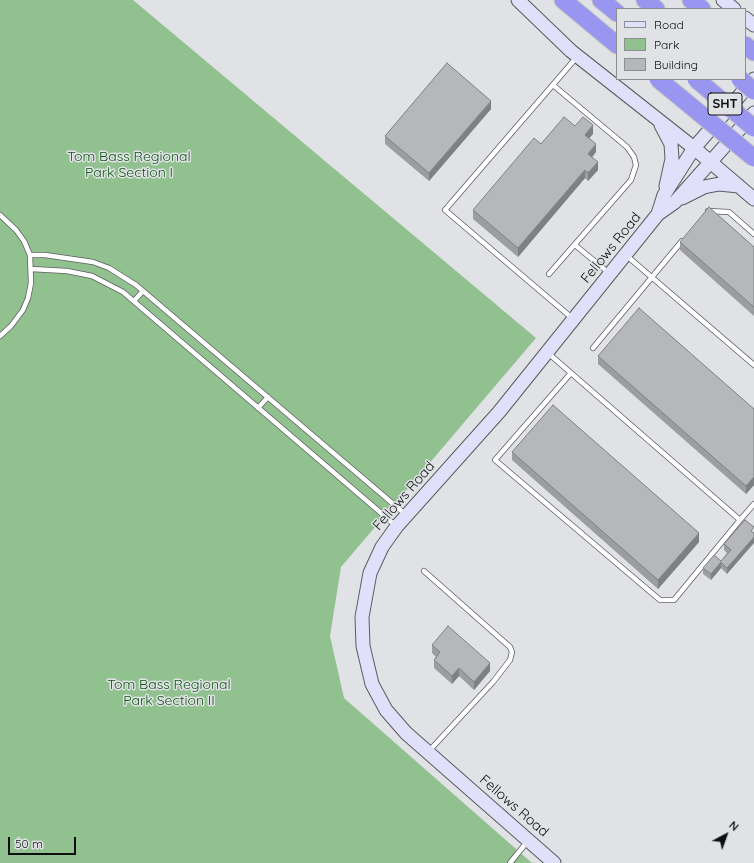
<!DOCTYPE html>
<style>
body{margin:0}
#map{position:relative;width:754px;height:863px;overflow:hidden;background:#e1e2e6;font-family:Quicksand,sans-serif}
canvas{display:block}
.legend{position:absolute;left:616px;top:8px;width:130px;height:72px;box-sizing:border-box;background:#e1e2e6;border:1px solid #8d8e90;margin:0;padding:5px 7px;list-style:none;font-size:12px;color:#0e0f10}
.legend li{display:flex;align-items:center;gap:8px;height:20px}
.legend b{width:20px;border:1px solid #8d8e90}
.north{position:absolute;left:706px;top:815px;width:40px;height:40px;-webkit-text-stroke:3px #e1e2e6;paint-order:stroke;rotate:41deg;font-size:11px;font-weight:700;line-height:16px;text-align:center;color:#0e0f10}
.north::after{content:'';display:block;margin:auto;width:14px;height:18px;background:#0e0f10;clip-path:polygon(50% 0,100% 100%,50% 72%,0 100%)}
.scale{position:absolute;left:8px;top:837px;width:68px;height:18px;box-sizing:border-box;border:2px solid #0e0f10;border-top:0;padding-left:5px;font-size:12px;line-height:14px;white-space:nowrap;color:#0e0f10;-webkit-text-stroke:3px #e1e2e6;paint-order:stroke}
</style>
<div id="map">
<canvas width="754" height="863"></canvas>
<ul class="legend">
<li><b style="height:5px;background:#e0e0fa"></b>Road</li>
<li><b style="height:11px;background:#92c190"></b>Park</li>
<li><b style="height:11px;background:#b5b7ba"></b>Building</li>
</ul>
<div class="north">N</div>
<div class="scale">50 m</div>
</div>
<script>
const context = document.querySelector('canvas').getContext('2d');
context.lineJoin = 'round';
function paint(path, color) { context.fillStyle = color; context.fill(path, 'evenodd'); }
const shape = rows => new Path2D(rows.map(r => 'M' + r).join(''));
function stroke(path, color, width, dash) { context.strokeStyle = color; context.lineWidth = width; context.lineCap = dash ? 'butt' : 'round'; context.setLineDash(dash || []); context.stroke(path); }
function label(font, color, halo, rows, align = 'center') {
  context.font = font + ' Quicksand,sans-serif'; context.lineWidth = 3; context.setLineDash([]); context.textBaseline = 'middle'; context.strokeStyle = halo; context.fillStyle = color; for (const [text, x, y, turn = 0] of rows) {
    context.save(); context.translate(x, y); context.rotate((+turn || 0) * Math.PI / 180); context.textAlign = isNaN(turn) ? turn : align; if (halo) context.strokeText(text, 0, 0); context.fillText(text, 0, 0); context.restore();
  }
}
const green = shape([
 [0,0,133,0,536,338,341,567,330,636,344,698,532,863,0,863]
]);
const lane = shape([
 [708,211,729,212,754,234],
 [0,215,16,230,24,241,30,255,31,283,28,298,23,310,11,326,0,336],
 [575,245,609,273],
 [30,255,45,255,93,262,109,268,136,285,405,514],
 [627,256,754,365],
 [31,269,67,271,92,276,123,292,395,525],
 [549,274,631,180,636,165,634,157,627,147,553,85],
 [134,301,143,291],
 [572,318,445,210,576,58],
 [593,348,682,241],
 [548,353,740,520,754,504],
 [571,373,495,460,660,600,674,600,740,520],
 [258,408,268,397],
 [424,571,510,647,512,652,510,660,493,682,429,751],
 [510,863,527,842]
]);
const secondary = shape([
 [518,0,571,51,694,148,754,199],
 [723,0,734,9],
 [745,18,754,25],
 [661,125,671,144,672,159,666,186],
 [682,198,704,187,719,184,739,186],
 [658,214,664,195,694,148,754,79],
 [554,863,406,733,386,710,372,684,363,646,362,617,370,573,382,547,397,526,499,412,658,214,675,202,754,113]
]);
const highway = shape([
 [563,0,617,45],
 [601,0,617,13],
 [645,0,656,9],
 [691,0,702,9],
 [745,45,754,52]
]);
const highwayBridge = shape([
 [658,79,754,158],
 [696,79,754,128],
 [740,79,754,91]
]);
const wall = shape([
 [491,109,429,181,385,144,385,136],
 [575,126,593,134,589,138,596,152,592,157,598,170,588,181,585,178,518,257,473,219,473,210,541,144],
 [680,242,754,247,754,316,680,250],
 [598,356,754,409,754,485,746,494,598,364],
 [512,452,699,542,658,589,512,460],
 [745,520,727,574,721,568,711,580,703,574,703,568,721,561,727,553,724,550,724,544],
 [432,645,490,671,474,690,459,676,452,684,434,668,434,660,436,657,432,653]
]);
const shadedWall = shape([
 [491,101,491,109,429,181,429,173],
 [593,125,593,134,585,143,585,135],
 [596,144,596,152,588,162,588,154],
 [598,162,598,170,588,181,588,173],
 [585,170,585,178,518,257,518,248],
 [754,477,754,485,746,494,746,486],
 [699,533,699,542,658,589,658,580],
 [754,537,754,543,727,574,727,568],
 [721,562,721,568,711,580,711,574],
 [490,663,490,671,474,690,474,682],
 [459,668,459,676,452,684,452,676]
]);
const building = shape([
 [447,63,491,101,429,173,385,136,447,63],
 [564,117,575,126,583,117,593,125,585,135,596,144,588,154,598,162,588,173,585,170,518,248,473,210,534,138,541,144,564,117],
 [709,207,754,247,754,307,680,242,709,207],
 [639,308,754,409,754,477,746,486,598,356,639,308],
 [553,405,699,533,658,580,512,452,553,405],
 [745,520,754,527,751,531,754,533,754,537,727,568,721,562,711,574,703,568,714,555,721,561,731,550,724,544,745,520],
 [448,626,490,663,474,682,459,668,452,676,434,660,440,652,432,645,448,626]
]);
const shields = [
 [725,104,34]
];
const shieldNames = [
 ["SHT",725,104]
];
const parkNames = [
 ["Tom Bass Regional",129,157],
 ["Park Section I",129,173],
 ["Tom Bass Regional",169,685],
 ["Park Section II",169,701]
];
const streetNames = [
 ["Fellows Road",611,248,-51],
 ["Fellows Road",404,496,-49],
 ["Fellows Road",514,806,41]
];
paint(green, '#92c190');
stroke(lane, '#5b5c60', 6);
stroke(secondary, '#5b5c60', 15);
stroke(highway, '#c0c1c1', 19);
stroke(lane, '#fff', 4.5);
stroke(secondary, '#e0e0fa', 13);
stroke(highway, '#9896f0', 17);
stroke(highwayBridge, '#c0c1c1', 19, []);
stroke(highwayBridge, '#9896f0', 17);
paint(wall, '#9c9da0');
paint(shadedWall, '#7f8082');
paint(building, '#b5b7ba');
stroke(building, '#7f8082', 1);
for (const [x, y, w] of shields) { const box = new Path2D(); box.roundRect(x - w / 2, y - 11, w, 22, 3); context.fillStyle = '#e1e2e6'; context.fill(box); stroke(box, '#0e0f10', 1); }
label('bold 13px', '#0e0f10', null, shieldNames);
label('14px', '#0e5615', '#e1e2e6', parkNames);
label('14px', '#0e0f10', '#e1e2e6', streetNames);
</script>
